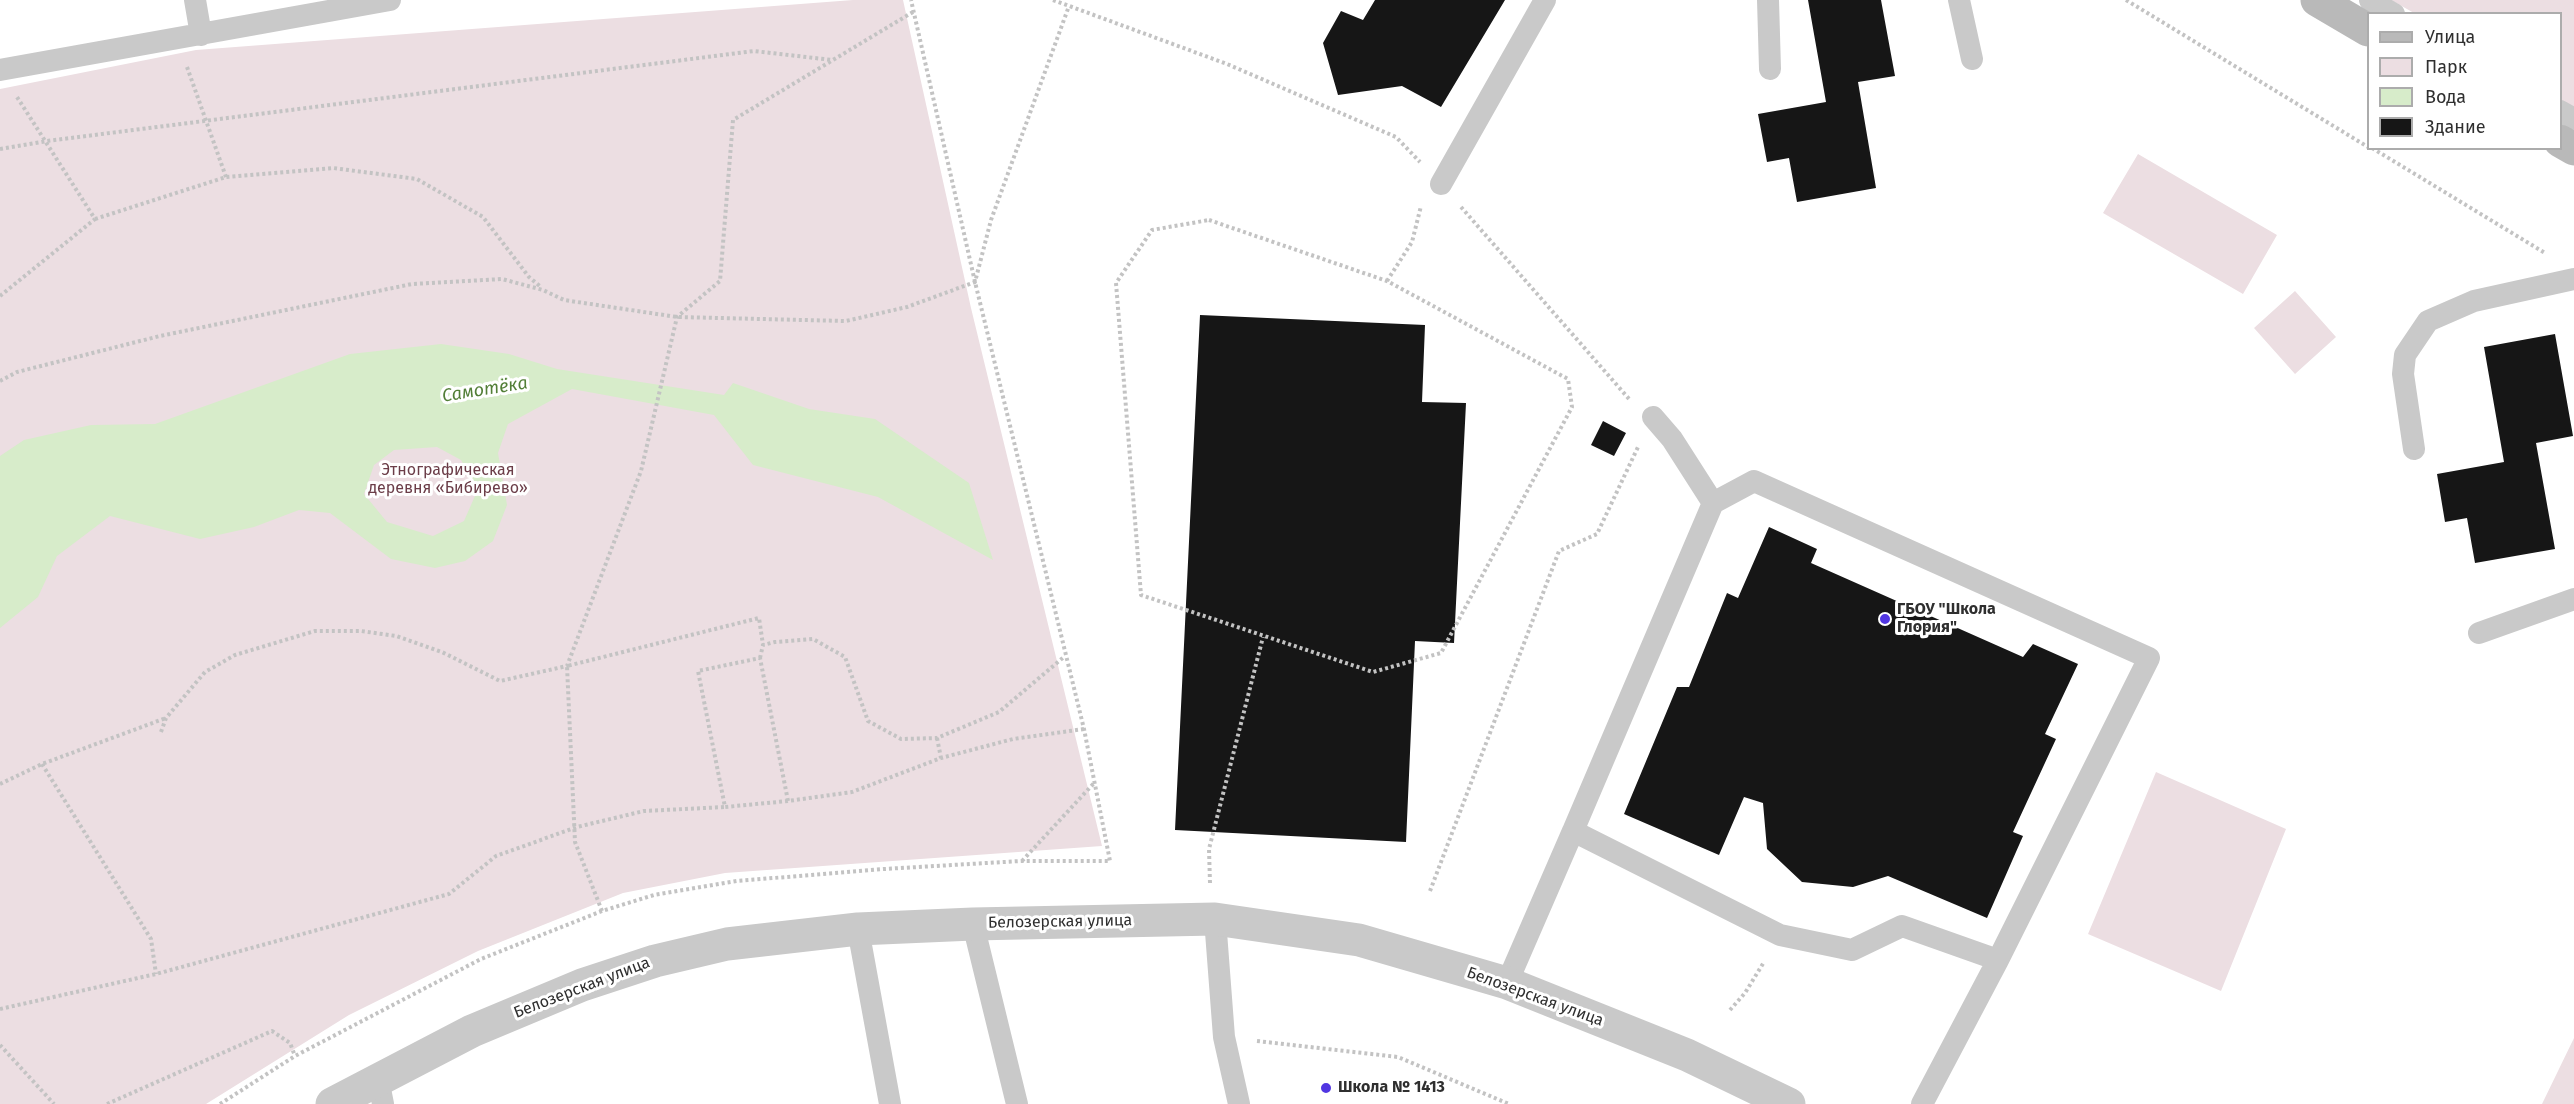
<!DOCTYPE html>
<meta charset="utf-8">
<style>
body{margin:0}
#map{position:relative;width:2574px;height:1104px;overflow:hidden;background:#fff;font-family:"Fira Sans",sans-serif}
canvas{display:block}
.legend{position:absolute;left:2367px;top:12px;width:195px;height:138px;box-sizing:border-box;background:#fff;border:2px solid #acacac;margin:0;padding:8px 10px;list-style:none;font-size:18px;color:#2f2f2f}
.legend li{display:flex;align-items:center;gap:12px;height:30px}
.legend b{width:30px;border:2px solid #acacac}
</style>
<div id="map">
<canvas width="2574" height="1104"></canvas>
<ul class="legend">
<li><b style="height:8px;background:#b9b9b9"></b>Улица</li>
<li><b style="height:16px;background:#ecdee2"></b>Парк</li>
<li><b style="height:16px;background:#d7ecca"></b>Вода</li>
<li><b style="height:16px;background:#161616"></b>Здание</li>
</ul>
</div>
<script>
const context = document.querySelector('canvas').getContext('2d');
context.lineJoin = 'round';
function paint(path, color) { context.fillStyle = color; context.fill(path, 'evenodd'); }
const shape = rows => new Path2D(rows.map(r => 'M' + r).join(''));
function stroke(path, color, width, dash) { context.strokeStyle = color; context.lineWidth = width; context.lineCap = dash ? 'butt' : 'round'; context.setLineDash(dash || []); context.stroke(path); }
function label(font, color, halo, rows, align = 'center') {
  context.font = font + ' "Fira Sans",sans-serif'; context.lineWidth = 6; context.setLineDash([]); context.textBaseline = 'middle'; context.strokeStyle = halo; context.fillStyle = color; for (const [text, x, y, turn = 0] of rows) {
    context.save(); context.translate(x, y); context.rotate((+turn || 0) * Math.PI / 180); context.textAlign = isNaN(turn) ? turn : align; if (halo) context.strokeText(text, 0, 0); context.fillText(text, 0, 0); context.restore();
  }
}
const green = shape([
 [853,0,903,0,971,308,1102,846,725,873,623,893,478,951,349,1015,206,1104,0,1104,0,89,196,50],
 [2391,0,2574,0,2574,110,2561,102,2560,14,2414,13],
 [2138,154,2277,235,2243,294,2103,213],
 [2295,291,2336,337,2295,374,2254,328],
 [2156,772,2286,829,2221,991,2088,934],
 [2574,1038,2574,1104,2542,1104]
]);
const water = shape([
 [441,344,509,354,557,369,724,395,733,383,809,409,875,419,969,483,993,560,878,497,753,465,714,415,572,389,508,424,498,453,507,505,493,541,465,561,435,568,391,559,330,513,299,510,254,527,200,539,110,516,57,556,38,597,0,628,0,456,24,440,91,425,155,424,350,354],
 [437,447,461,460,478,489,464,521,433,536,387,522,364,494,374,465,394,450]
]);
const building = shape([
 [1375,0,1505,0,1441,107,1402,86,1338,95,1323,43,1341,11,1363,20],
 [1808,0,1881,0,1895,76,1858,82,1876,188,1797,202,1789,158,1767,162,1758,114,1826,102],
 [1200,315,1425,325,1422,402,1466,403,1454,643,1415,641,1406,842,1175,830],
 [2555,334,2573,436,2536,443,2555,549,2475,563,2467,518,2445,522,2437,474,2504,462,2484,347],
 [1603,421,1626,433,1614,456,1591,445],
 [1769,527,1817,549,1811,563,2023,657,2033,644,2078,664,2045,734,2056,739,2013,832,2023,836,1987,918,1888,876,1853,887,1802,882,1767,849,1763,803,1744,797,1719,855,1624,814,1677,687,1689,687,1727,593,1738,598]
]);
const path = shape([
 [1053,0,1227,64,1396,137,1420,162],
 [2126,0,2368,147],
 [187,67,226,177],
 [2372,148,2545,253],
 [0,149,47,141,754,51,832,60],
 [1461,207,1630,400],
 [95,219,226,177,333,168,417,179,483,217,529,277,541,287],
 [1209,220,1387,281,1568,379,1572,407,1441,653,1373,672,1141,595,1116,283,1152,230,1209,220],
 [1387,281,1412,242,1421,206],
 [0,296,95,219,17,97],
 [0,381,17,372,160,336,412,284,502,279,543,290,564,300,677,317,846,321,907,307,975,282,991,220,1069,6],
 [760,658,763,645,775,642,813,639,845,657,868,721,901,739,937,738,999,712,1065,656],
 [161,732,166,718,205,672,235,655,315,631,361,631,396,636,442,652,500,681,567,666,641,471,677,317,720,281,733,120,913,12],
 [937,738,941,758],
 [42,764,151,939,156,974],
 [0,784,42,764,166,718],
 [788,801,760,658,698,671,725,807,788,801,852,792,941,758,1013,739,1084,729],
 [1022,861,1095,782],
 [1210,883,1209,849,1263,637],
 [1430,891,1559,551,1597,534,1638,447],
 [602,911,575,842,567,666,759,618,763,645],
 [0,1009,156,974,449,894,496,856,577,827,644,811,725,807],
 [1730,1010,1745,993,1764,962],
 [1257,1041,1398,1057,1509,1104],
 [0,1045,54,1104],
 [107,1104,272,1031,290,1043,295,1056],
 [220,1104,295,1056,481,959,602,911,654,895,737,881,884,869,1021,861,1110,861,1084,729,975,282,911,0]
]);
const service = shape([
 [195,0,201,35],
 [1768,0,1770,69],
 [1959,0,1972,59],
 [2370,0,2394,14],
 [0,70,390,0],
 [2560,111,2574,119],
 [1441,184,1545,0],
 [1653,417,1672,439,1713,503,1573,831,1780,935,1852,950,1902,926,1998,960,2149,658,1754,481,1713,503],
 [2414,449,2403,374,2405,355,2428,321,2474,301,2574,279],
 [2479,633,2574,599],
 [1215,919,1224,1037,1239,1104],
 [973,924,1017,1104],
 [858,929,890,1104],
 [1507,983,1573,831],
 [378,1079,383,1104],
 [1922,1104,1998,960]
]);
const tertiary = shape([
 [332,1104,472,1031,582,985,655,961,727,944,858,929,973,924,1215,919,1359,940,1507,983,1687,1055,1789,1104]
]);
const secondary = shape([
 [2317,0,2368,30],
 [2560,141,2574,149]
]);
const markers = [
 [1885,619,6,"#5136e2"],
 [1326,1088,6,"#5136e2"]
];
const parkNames = [
 ["Этнографическая",448,471],
 ["деревня «Бибирево»",448,489]
];
const poiNames = [
 ["ГБОУ \"Школа",1897,610],
 ["Глория\"",1897,628],
 ["Школа № 1413",1338,1088]
];
const streetNames = [
 ["Белозерская улица",1060,922,-1],
 ["Белозерская улица",582,988,-21],
 ["Белозерская улица",1535,997,20]
];
const waterNames = [
 ["Самотёка",485,390,-9]
];
paint(green, '#ecdee2');
paint(water, '#d7ecca');
paint(building, '#161616');
stroke(path, '#c3c3c3', 4, [3, 3]);
stroke(service, '#c9c9c9', 22);
stroke(tertiary, '#c9c9c9', 33);
stroke(secondary, '#b9b9b9', 33);
for (const [x, y, r, color] of markers) { const dot = new Path2D(); dot.arc(x, y, r, 0, 2 * Math.PI); context.fillStyle = color; context.fill(dot); stroke(dot, '#fff', 2); }
label('16px', '#6b3d48', '#fff', parkNames);
label('bold 16px', '#2f2f2f', '#fff', poiNames, 'left');
label('16px', '#2f2f2f', '#fff', streetNames);
label('italic 18px', '#527e37', '#fff', waterNames);
</script>
